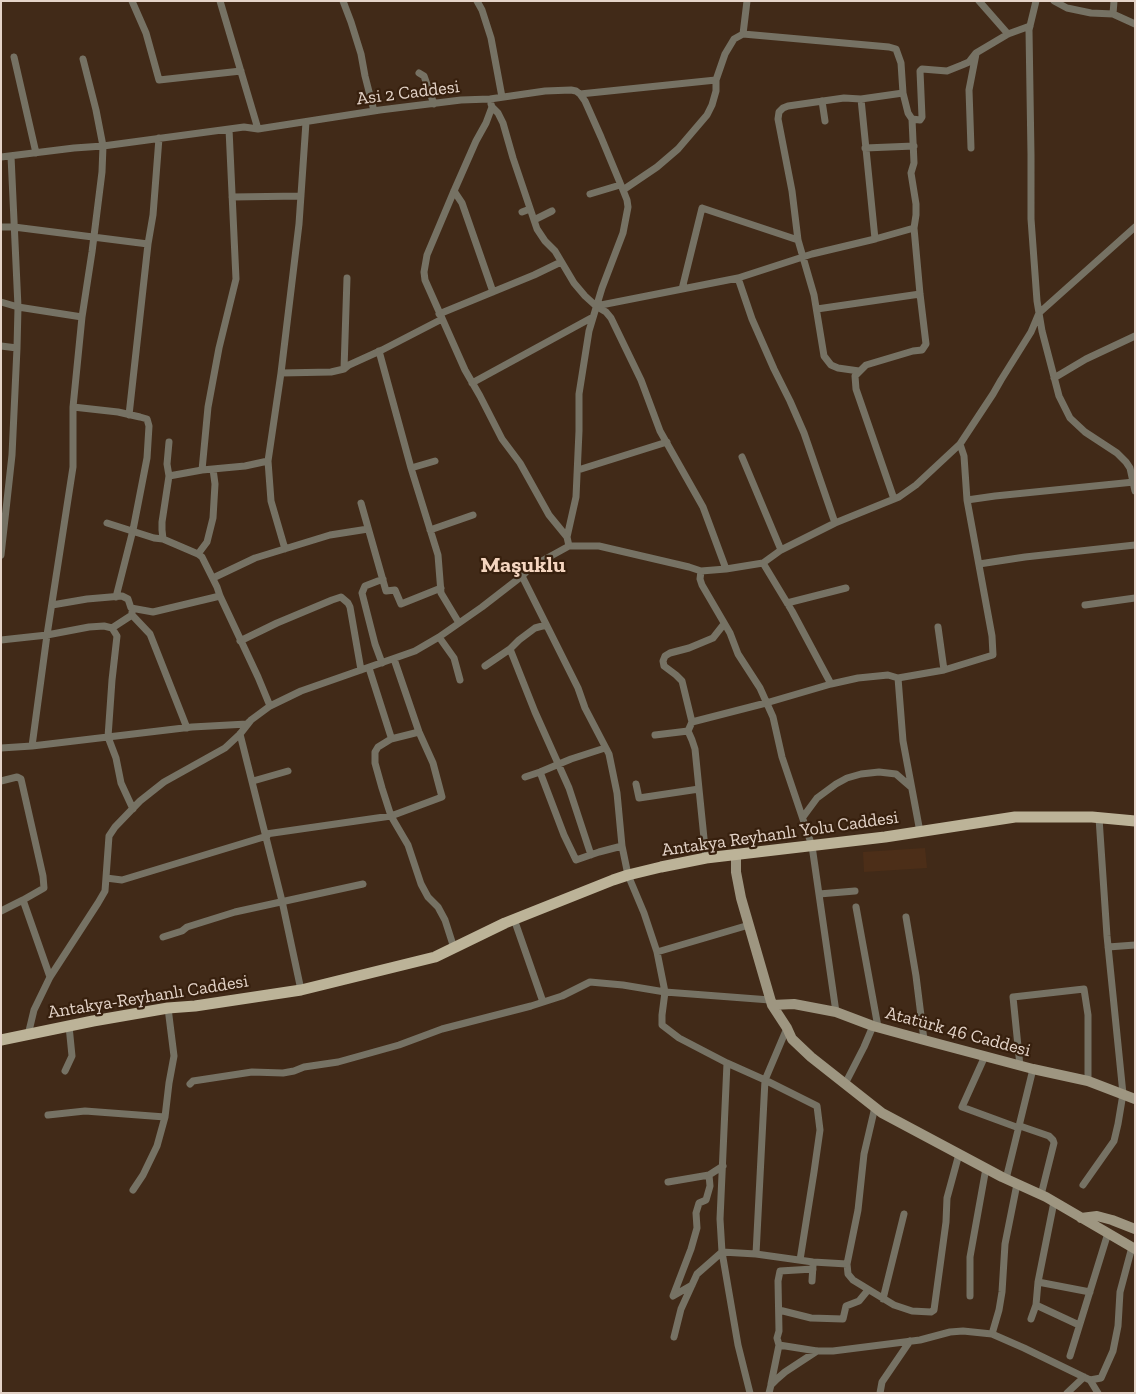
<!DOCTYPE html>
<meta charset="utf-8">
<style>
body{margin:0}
#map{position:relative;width:1136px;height:1394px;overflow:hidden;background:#412a18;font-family:"Zilla Slab",serif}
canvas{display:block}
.frame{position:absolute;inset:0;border:2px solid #e4d4c9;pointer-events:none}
</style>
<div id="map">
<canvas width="1136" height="1394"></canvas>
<div class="frame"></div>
</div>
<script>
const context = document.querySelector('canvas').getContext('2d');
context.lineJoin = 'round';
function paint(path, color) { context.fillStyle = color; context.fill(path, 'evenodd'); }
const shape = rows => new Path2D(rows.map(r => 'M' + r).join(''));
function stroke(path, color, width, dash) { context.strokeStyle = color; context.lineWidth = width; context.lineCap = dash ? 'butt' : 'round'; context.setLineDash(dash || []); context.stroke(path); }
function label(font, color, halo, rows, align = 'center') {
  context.font = font + ' "Zilla Slab",serif'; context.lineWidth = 4.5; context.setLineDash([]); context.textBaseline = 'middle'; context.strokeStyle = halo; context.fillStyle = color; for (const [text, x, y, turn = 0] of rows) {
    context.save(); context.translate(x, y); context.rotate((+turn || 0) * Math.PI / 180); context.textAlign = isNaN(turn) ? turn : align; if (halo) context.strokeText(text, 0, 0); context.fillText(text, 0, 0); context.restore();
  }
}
const built = shape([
 [925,848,927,868,864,872,863,852]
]);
const street = shape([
 [132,1,146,33,159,80,241,71],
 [220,1,258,129],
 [343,1,351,22,361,54,365,76,374,111],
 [477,1,482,10,491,38,502,97],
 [979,1,1008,34],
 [1036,1,1029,30,1031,155,1031,219,1037,301,1042,331,1059,396,1070,418,1085,432,1117,453,1126,462,1130,468,1135,491],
 [1054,1,1067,8,1091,13,1113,14,1135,24],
 [1113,14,1114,1],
 [743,34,747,1],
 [14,57,36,153],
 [419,73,424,76,434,104],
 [580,94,716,80],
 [861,99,875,239],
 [822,101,825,121],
 [491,104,492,107,486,123,476,141,454,191,427,255,424,272,425,280,465,370,480,396,502,439,520,463,549,515,567,537],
 [492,107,498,113,503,123,513,158,537,229,545,241,555,251,574,283,585,296,596,306,606,312,611,318,641,380,660,431,703,507,726,569],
 [912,119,920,120,922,117,920,71,922,69,947,71,962,65,969,62,976,53,1008,34,1030,26],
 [865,148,914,146],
 [971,148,969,90,976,54],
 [1,157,74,148,103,146,244,127,258,129,380,110,461,100,490,99,545,91,571,90,576,91,580,94,585,101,601,137,623,190,627,200,628,207,623,233,602,288,589,331,579,394,579,431,576,497,567,537,569,546],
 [454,191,462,203,493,292],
 [590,194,620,185],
 [232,197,301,196],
 [522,212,530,209],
 [534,220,552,211],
 [1,227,14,227,148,244,153,215,159,138],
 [738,278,752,319,774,369,790,401,804,433,835,523],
 [682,289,702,208,798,240],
 [1,302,18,307,82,317],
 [596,306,738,278,812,254,875,239,914,228,916,215,916,204,911,173,914,163,912,119,908,113,903,93,901,63,896,49,889,47,743,34,734,39,725,54,716,80,716,91,712,105,707,115,678,149,657,167,623,190],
 [817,309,920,294],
 [439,314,534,275,561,262],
 [1,346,17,348],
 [379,351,411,468,438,555,441,593,459,623],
 [344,369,347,278],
 [859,371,838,368,831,365,824,356,814,295,798,240,792,191,778,119,779,112,783,108,788,106,844,98,861,99,903,93],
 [281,373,299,224,306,122],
 [1054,378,1086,359,1135,336],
 [472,383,593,317],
 [73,407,118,412,140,417,147,419,149,426,147,458,133,530,116,597],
 [129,415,148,244],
 [742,457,781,550],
 [268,461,245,466,202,470,169,476,162,522,162,530,163,539,198,554,202,557,217,587,220,596,258,677,270,706],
 [411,468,435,461],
 [202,470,208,407,219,348,236,279,229,129],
 [578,470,667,442],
 [169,476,167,464,169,442],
 [894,499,856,389,855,376,866,365,913,351,922,350,926,344,920,294,914,228],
 [967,500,995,496,1134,482],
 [361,503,386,591,395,590,401,604,441,588],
 [107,523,154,538,163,539],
 [430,530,473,515],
 [285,549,271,501,268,461,281,373,331,372,344,369,349,365,382,350,442,319],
 [198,554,207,542,213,518,215,484,213,469],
 [1,555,12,455,17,348,18,307,11,156],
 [763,563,792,611,831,684,858,678,888,675,898,678,944,670,993,655,992,636,967,500,964,456,960,444],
 [979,564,1025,557,1135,545],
 [701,571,700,579,702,585,730,633,738,654,760,688,773,717,782,757,812,846,836,1012],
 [522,576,578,688,585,708,609,754,617,793,622,846,628,875,644,913,657,952,665,992,662,1015,662,1025,679,1038,727,1063,765,1080,817,1106,820,1130,814,1172,800,1260],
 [213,578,255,558,330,535,368,529],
 [787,603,846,588],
 [52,605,87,599,122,596,128,599,131,608,153,612,220,596],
 [1085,605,1135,598],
 [132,615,150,634,187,728],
 [938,627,944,670],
 [112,628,132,615,132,612],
 [439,637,454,658,460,680],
 [1,640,47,635,89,627,104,626,112,628,117,636,112,680,108,737,116,758,121,783,133,809],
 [240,641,277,623,332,600,341,597,348,603,350,607,361,670],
 [510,649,535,712,569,788,591,855],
 [382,663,375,644,362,593,365,586,383,579],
 [485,666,510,649,519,640,535,628,546,625],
 [369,668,391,737,391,739,378,747,375,752,375,763,382,788,391,816,408,845,421,884,428,897,438,907,445,920,454,948],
 [898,678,903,741,920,832],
 [692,722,766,703,831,684],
 [240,734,282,901,301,990],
 [655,735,688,731,692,722,682,681,676,675,664,666,663,661,665,656,670,653,689,648,713,638,724,624],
 [391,739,419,732],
 [32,746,47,635,73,467,73,407,82,317,92,252,102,172,103,146,96,110,83,59],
 [1,748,32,746,192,727,247,724,249,722],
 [540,772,564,835,576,860,599,852,622,846],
 [525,777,540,772,571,759,605,748],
 [1,781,17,777,21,779,43,876,44,888,23,900,1,911],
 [253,781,288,771],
 [636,784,639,798,699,789,695,749,692,740,688,731],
 [699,789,706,858],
 [803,817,817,798,836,784,847,778,861,774,879,772,896,774,911,787],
 [266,834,391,816,442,797,433,763,419,732,394,659],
 [106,878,122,880,267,836],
 [819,894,855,891],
 [23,900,50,977],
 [856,907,878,1027],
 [906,917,916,976,924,1040],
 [514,919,543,1002],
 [163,937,182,931,187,927,235,912,363,884],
 [1108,947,1135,945],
 [657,952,749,925],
 [28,1035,34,1010,50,977,98,903,105,891,109,836,115,827,140,801,164,782,225,748,240,734,251,720,270,706,301,691,415,651,439,637,482,607,522,576,531,567,569,546,599,546,689,567,701,571,726,569,763,563,781,550,835,523,899,497,916,485,960,444,993,394,1001,380,1031,332,1039,313,1135,227],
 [985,1056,962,1107,1019,1128],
 [727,1063,720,1219,722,1252,738,1345,750,1393],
 [1020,1066,1013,997,1084,989,1088,1015,1088,1081],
 [65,1071,72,1056,69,1026],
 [190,1084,193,1081,252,1072,283,1073,294,1071,304,1067,338,1062,399,1045,442,1029,531,1006,562,996,590,982,623,985,665,992,770,1000],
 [845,1084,864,1047,873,1026],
 [875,1107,864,1154,858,1210,847,1264,848,1274,853,1280,894,1305,912,1311,931,1312,934,1310,946,1222,947,1198,959,1154],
 [48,1115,85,1111,165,1117],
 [1020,1126,1049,1136,1053,1140,1054,1143,1041,1195],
 [1006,1179,1033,1069],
 [668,1182,709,1175,723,1166],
 [1083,1185,1114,1141,1118,1124,1123,1094,1107,936,1099,818],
 [133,1190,143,1175,157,1146,165,1117,169,1083,174,1056,168,1008],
 [756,1254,765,1080,787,1028],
 [813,1269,780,1271,778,1281,779,1331,777,1338,779,1345,817,1351,833,1351,920,1340,950,1332,963,1331,992,1334,1024,1348,1090,1380,1101,1378,1113,1351,1118,1326,1120,1292,1132,1247],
 [812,1281,813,1265],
 [1038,1282,1090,1292],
 [692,1285,673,1296,691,1249,697,1228,696,1213,699,1203,706,1200,710,1186,709,1175],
 [970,1296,970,1257,986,1168],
 [883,1299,904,1214],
 [1036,1305,1079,1325],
 [779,1310,811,1318,843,1319,846,1306,859,1301,868,1290],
 [1031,1319,1036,1305,1038,1282,1054,1202],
 [992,1334,999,1310,1002,1292,1005,1244,1017,1184],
 [674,1337,681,1309,697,1274,722,1252,756,1254,813,1262,847,1264],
 [1070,1356,1108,1233],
 [1090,1380,1098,1393],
 [771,1384,779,1345],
 [769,1393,771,1385,777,1379,785,1372,817,1351],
 [880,1393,882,1382,910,1341],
 [1067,1393,1084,1377]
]);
const secondary = shape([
 [736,854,736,872,741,898,772,1005,787,1028,792,1039,811,1057,882,1113,1002,1177,1046,1197,1135,1249],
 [772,1005,794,1004,836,1012,873,1026,924,1040,1033,1069,1088,1081,1135,1099],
 [1081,1218,1097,1216,1112,1220,1135,1229]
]);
const primary = shape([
 [1,1040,93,1021,168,1008,195,1006,301,990,435,957,505,923,613,880,628,875,661,867,706,858,885,837,1015,817,1092,817,1135,821]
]);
const streetNames = [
 ["Asi 2 Caddesi",408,93,-7],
 ["Antakya Reyhanlı Yolu Caddesi",780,834,-8],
 ["Antakya-Reyhanlı Caddesi",148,997,-9],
 ["Atatürk 46 Caddesi",958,1032,15]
];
const districtNames = [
 ["Maşuklu",523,566]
];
paint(built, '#4c2e18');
stroke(street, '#767264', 7);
stroke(secondary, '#9e9681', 10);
stroke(primary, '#bcb398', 11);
label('18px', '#e4d4c9', '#37200e', streetNames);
label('bold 22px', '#f4d5bf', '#37200e', districtNames);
</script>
